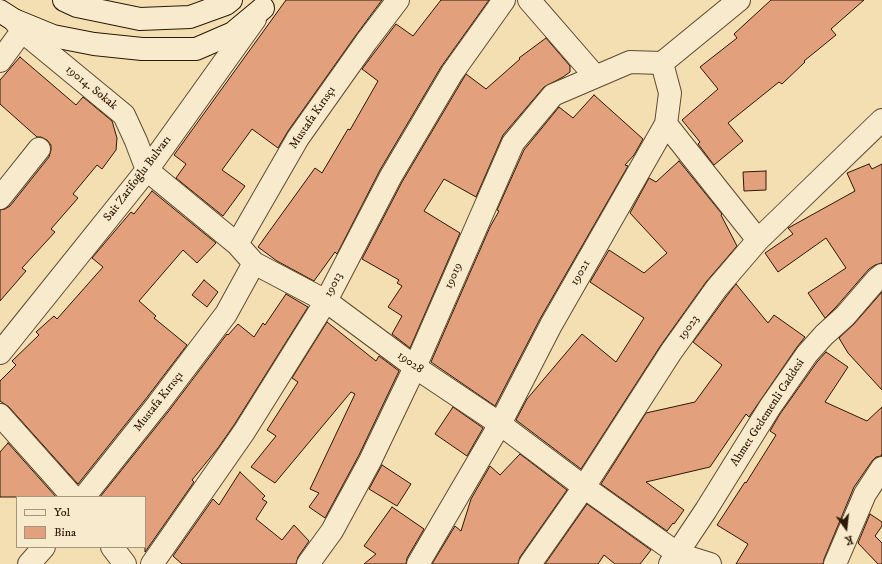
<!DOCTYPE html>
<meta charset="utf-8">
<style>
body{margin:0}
#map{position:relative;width:882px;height:564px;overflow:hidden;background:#f3dfb2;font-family:"IM FELL DW Pica",serif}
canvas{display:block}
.legend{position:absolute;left:16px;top:496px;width:130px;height:52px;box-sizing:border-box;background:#f7eacd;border:1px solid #a6967d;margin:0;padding:5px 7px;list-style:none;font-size:12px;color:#2d1805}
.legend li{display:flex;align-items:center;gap:8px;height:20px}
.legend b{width:20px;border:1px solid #a6967d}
.north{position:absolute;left:826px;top:508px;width:40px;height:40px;-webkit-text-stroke:3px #f7eacd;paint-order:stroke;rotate:165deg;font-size:11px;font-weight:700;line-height:16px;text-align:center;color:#2d1805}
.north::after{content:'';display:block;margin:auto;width:14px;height:18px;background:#2d1805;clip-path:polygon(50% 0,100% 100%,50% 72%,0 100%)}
</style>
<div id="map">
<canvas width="882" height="564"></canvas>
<ul class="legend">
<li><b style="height:5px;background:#f7eacd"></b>Yol</li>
<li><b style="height:11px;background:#e2a07d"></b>Bina</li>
</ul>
<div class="north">K</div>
</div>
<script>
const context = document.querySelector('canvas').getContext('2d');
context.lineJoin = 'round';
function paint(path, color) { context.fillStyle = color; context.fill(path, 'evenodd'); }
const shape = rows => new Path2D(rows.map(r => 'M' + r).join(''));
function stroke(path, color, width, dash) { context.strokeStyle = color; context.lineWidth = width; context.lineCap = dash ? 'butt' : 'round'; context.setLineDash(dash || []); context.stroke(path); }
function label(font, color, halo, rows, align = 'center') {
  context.font = font + ' "IM FELL DW Pica",serif'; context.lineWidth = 4; context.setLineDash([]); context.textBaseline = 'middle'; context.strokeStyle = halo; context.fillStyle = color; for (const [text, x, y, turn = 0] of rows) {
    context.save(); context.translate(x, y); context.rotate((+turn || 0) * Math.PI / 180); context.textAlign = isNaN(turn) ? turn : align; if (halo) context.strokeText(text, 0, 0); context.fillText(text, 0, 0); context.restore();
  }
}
const building = shape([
 [286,0,382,0,356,35,288,131,278,148,252,129,222,170,245,186,223,216,176,178,186,164,174,155,286,0],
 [441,0,489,0,441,67,380,170,337,254,335,252,314,281,277,261,258,247,315,168,322,173,348,129,350,130,378,81,362,69,396,24,413,36,441,0],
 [771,0,864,0,831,29,836,35,804,61,805,62,782,84,779,82,728,123,743,141,714,165,698,144,700,142,682,120,718,89,700,67,737,38,734,34,771,0],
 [546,38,570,66,570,72,563,77,544,87,503,135,476,197,444,179,424,211,460,233,410,348,392,334,402,316,388,307,402,286,397,283,399,280,362,259,402,182,466,74,486,89,520,59,519,58,546,38],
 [20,57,76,105,83,97,112,121,117,138,116,150,102,169,97,165,73,194,78,198,51,229,55,232,22,268,26,271,0,301,0,210,5,209,10,206,49,157,51,150,51,145,47,140,41,137,37,137,0,104,0,80,20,57],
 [594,95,643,139,634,155,625,165,628,166,540,319,495,406,431,362,490,227,499,211,497,210,524,150,559,107,573,118,594,95],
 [679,161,722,214,721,215,737,246,706,282,661,345,581,469,516,420,527,399,582,334,616,362,644,318,590,282,609,250,644,273,667,253,630,213,649,178,656,182,679,161],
 [869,164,872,169,882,164,882,263,875,265,869,269,836,307,825,318,808,293,846,268,826,238,778,272,765,253,793,234,788,228,790,227,855,191,847,173,869,164],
 [766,171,766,190,744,191,743,172,766,171],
 [152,191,216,243,197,263,183,250,139,301,156,316,154,318,187,345,148,396,78,484,9,407,0,401,0,381,16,365,12,361,39,335,36,332,54,316,57,319,103,267,92,258,131,212,134,214,152,191],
 [204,280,218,292,207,307,192,295,204,280],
 [736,284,768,323,774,315,805,337,797,347,749,417,746,414,710,467,646,482,684,510,674,524,673,523,667,531,601,484,646,413,695,402,722,365,693,342,726,297,736,284],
 [882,292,882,390,848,353,839,338,854,324,882,292],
 [286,294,308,307,234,425,218,448,192,480,194,482,145,552,145,497,100,497,168,412,227,334,228,335,238,324,254,337,263,323,265,325,286,294],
 [327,322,376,361,379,356,399,371,359,455,325,518,309,507,319,493,310,489,355,394,351,392,275,483,251,467,276,436,267,430,298,382,292,378,327,322],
 [826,352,848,367,825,402,867,421,882,407,882,453,881,456,876,457,872,461,854,487,824,559,823,564,736,564,748,544,717,525,745,482,746,483,776,435,770,431,780,414,817,362,826,352],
 [453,407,483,428,467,456,435,434,453,407],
 [8,443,56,497,0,497,0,452,8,443],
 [520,454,567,490,520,557,518,564,432,564,455,526,461,531,471,499,490,466,500,475,520,454],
 [382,465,411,484,397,506,369,489,382,465],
 [240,472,265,496,262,499,267,502,256,519,282,540,294,525,309,541,298,557,296,564,182,564,173,556,213,499,219,505,240,472],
 [587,504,651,550,640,564,615,564,604,555,598,564,545,564,587,504],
 [392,507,424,529,407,558,406,564,364,564,376,554,364,546,392,507],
 [870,514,882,522,882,526,875,536,882,543,882,564,878,564,858,543,870,514]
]);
const minor = shape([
 [529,0,595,76],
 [14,20,22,31,124,115,136,141,147,170],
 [0,61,22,31],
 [666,124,758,240],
 [147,170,237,244,254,263,326,301,415,367,500,424,584,487,678,554,710,564],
 [0,198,39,149],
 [237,244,298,138,366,42,398,0],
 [0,353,147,170,255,19],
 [0,415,73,497],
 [84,497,158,404,226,314,254,263],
 [112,547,125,564],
 [29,564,44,547],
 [152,564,244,432,326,301,391,176,452,73,504,0],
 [308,564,332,531,370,461,415,367,513,143,553,95,630,62,662,63],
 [418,564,500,424,551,325,666,124,670,93,662,63,739,0],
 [530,564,584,487,671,352,716,289,758,240,882,120],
 [835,564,865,494,882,468]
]);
const tertiary = shape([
 [670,564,706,510,770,407,807,354,824,335,845,316,877,279,882,275]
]);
const secondary = shape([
 [64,0,77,6,140,19,190,17,226,4,231,0],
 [0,11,14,20,53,36,94,44,142,49,196,49,233,33,263,8]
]);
const streetNames = [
 ["19014. Sokak",91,88,39],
 ["Mustafa Kırısçı",313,118,-56],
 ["Sait Zarifoğlu Bulvarı",138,179,-53],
 ["19021",581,273,-60],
 ["19019",454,276,-66],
 ["19013",334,285,-62],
 ["19023",689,328,-55],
 ["19028",410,363,35],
 ["Mustafa Kırısçı",159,402,-52],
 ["Ahmet Gedemenli Caddesi",768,413,-57]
];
paint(building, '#e2a07d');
stroke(building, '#2d1805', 1);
stroke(minor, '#5e4a30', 24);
stroke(tertiary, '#5e4a30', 24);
stroke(secondary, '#2d1805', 24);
stroke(minor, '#f7eacd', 22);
stroke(tertiary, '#f7eacd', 22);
stroke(secondary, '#f7eacd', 22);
label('12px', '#2d1805', '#f7eacd', streetNames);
</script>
